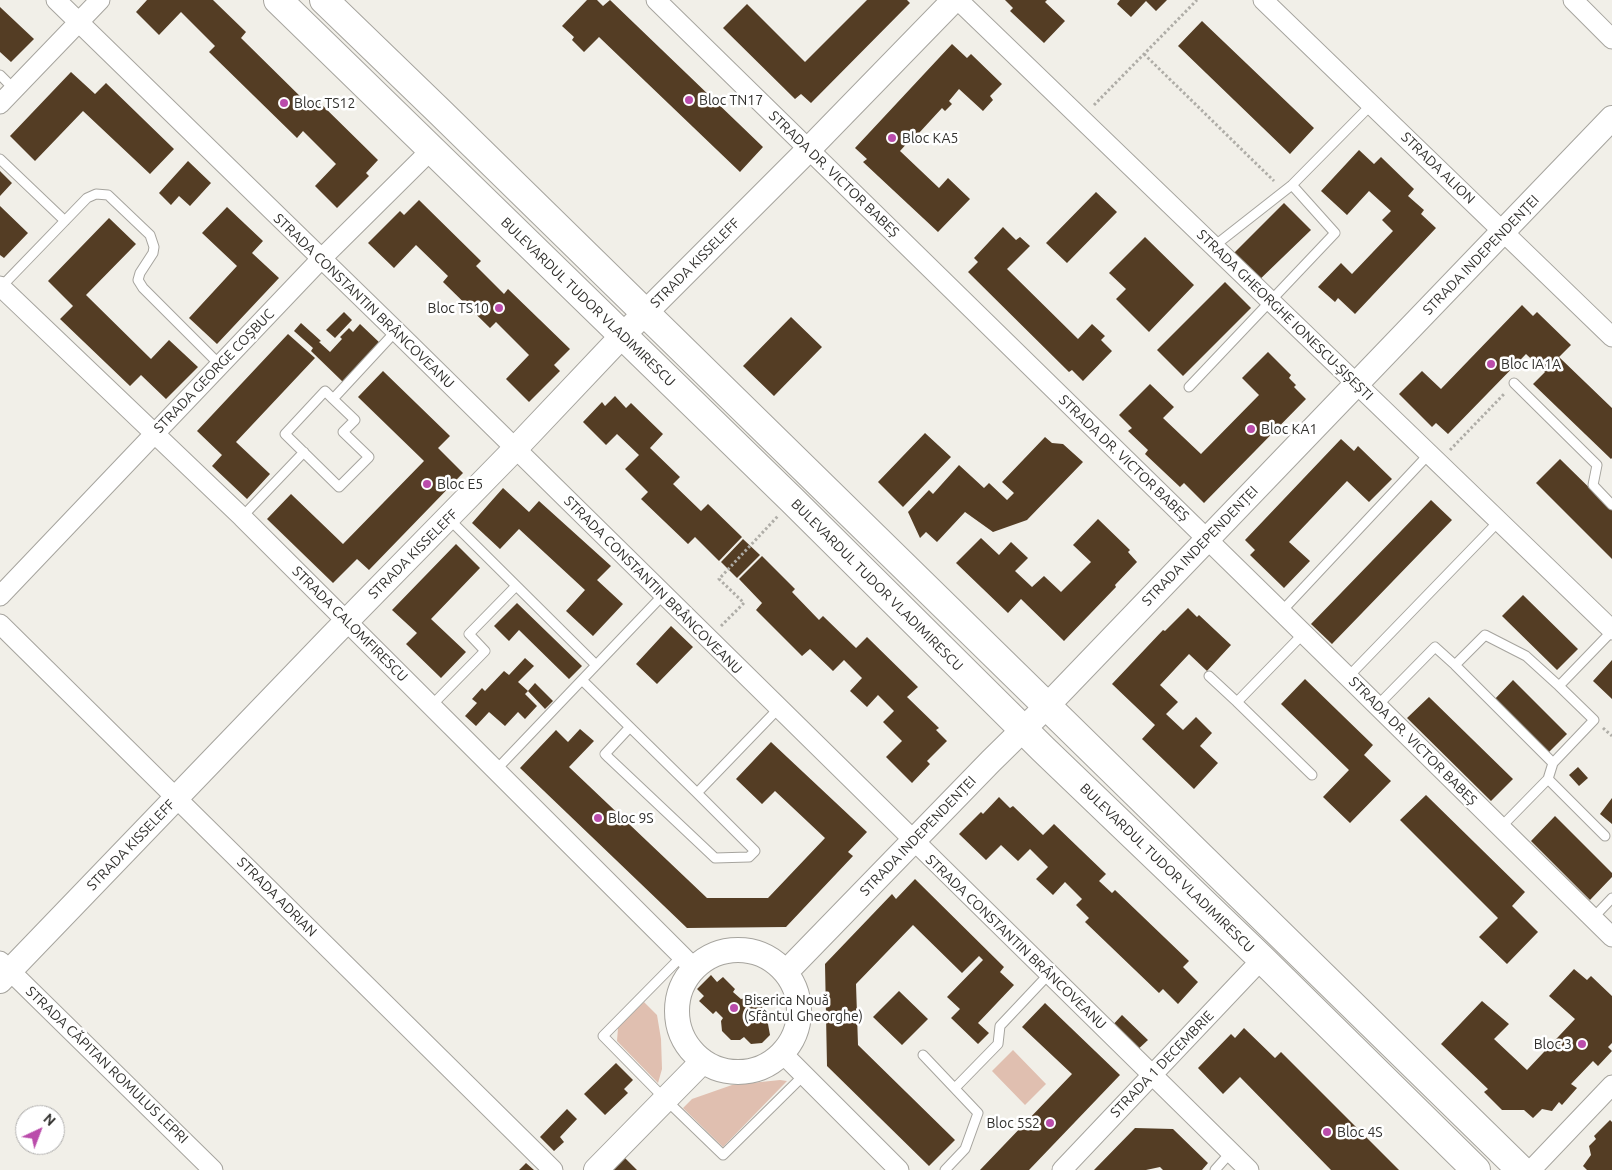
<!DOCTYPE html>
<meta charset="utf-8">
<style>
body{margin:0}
#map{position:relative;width:1612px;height:1170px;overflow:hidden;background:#f1efe8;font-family:Ubuntu,sans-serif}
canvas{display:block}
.north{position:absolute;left:15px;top:1105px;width:50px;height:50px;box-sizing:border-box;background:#fff;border:1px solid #adacab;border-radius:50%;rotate:43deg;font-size:14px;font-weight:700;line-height:20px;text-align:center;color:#31302d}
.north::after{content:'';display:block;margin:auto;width:18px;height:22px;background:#ba4cab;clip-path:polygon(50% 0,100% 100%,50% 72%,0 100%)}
</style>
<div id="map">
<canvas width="1612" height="1170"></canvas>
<div class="north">N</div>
</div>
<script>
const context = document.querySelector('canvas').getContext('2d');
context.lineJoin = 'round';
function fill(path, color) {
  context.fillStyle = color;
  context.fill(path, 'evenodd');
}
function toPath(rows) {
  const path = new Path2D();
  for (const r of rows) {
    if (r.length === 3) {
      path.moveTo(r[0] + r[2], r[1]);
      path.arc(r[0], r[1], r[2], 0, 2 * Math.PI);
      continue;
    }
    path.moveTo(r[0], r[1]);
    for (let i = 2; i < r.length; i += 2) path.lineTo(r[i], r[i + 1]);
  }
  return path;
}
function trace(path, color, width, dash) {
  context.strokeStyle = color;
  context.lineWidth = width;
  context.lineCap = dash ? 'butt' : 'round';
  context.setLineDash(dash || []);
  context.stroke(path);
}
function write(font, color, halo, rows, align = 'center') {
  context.font = font + ' Ubuntu,sans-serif';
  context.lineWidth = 5;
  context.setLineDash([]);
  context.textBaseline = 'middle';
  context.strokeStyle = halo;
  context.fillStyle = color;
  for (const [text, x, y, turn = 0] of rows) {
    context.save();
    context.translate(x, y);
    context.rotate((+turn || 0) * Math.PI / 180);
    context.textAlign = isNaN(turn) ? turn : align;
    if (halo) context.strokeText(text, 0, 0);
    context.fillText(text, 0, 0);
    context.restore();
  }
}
fill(toPath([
 [644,1002,657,1015,661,1039,662,1069,658,1083,617,1041,618,1028],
 [1013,1050,1046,1084,1025,1105,992,1071],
 [780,1080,787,1081,723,1147,683,1108,692,1099,732,1085]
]), '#e0bfb0');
fill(toPath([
 [147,0,213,0,246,32,241,38,310,106,316,99,378,160,366,173,369,176,337,208,315,186,336,164,303,131,297,138,209,52,215,46,181,12,159,35,136,12],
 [587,0,597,0,603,6,610,0,763,147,740,172,599,37,584,52,572,40,574,37,562,26],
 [867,0,907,0,910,3,811,103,801,94,795,99,723,28,747,4,805,62],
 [1005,0,1047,0,1045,2,1065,21,1044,43,1010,11,1013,8],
 [1120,0,1167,0,1156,11,1146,1,1131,17,1117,4],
 [0,7,34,39,11,62,0,52],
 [1202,21,1314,128,1290,154,1178,46],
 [952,44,967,58,971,54,1002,84,990,96,993,100,983,111,959,89,949,101,952,104,945,111,942,108,919,133,921,135,914,143,910,140,900,151,939,188,948,178,970,199,938,232,863,162,867,159,855,148],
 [71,72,95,94,106,83,174,149,150,174,83,111,35,161,10,136],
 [1359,150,1374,164,1381,157,1414,189,1408,196,1424,210,1421,214,1436,228,1355,314,1338,298,1335,302,1318,287,1341,263,1352,274,1393,231,1382,220,1391,211,1369,191,1347,215,1321,191],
 [188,161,211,183,190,206,179,196,171,205,159,193],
 [0,171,12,183,0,196],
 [1096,192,1117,212,1067,263,1046,243],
 [419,200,481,261,476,266,504,294,508,289,570,349,554,365,560,371,529,402,506,379,529,355,496,322,490,328,443,282,448,276,416,245,394,268,368,243,400,211,404,215],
 [1284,203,1311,230,1254,285,1228,259],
 [0,206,28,233,4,258,0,255],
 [227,207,263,241,252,253,279,278,217,344,189,318,237,266,202,233],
 [109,218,136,244,86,295,151,359,169,340,198,367,166,399,141,375,130,386,60,319,73,306,48,281],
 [1003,227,1016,240,1020,237,1030,246,1007,269,1078,339,1092,324,1105,336,1101,340,1112,351,1083,381,1072,370,1069,372,968,272,978,262,974,258],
 [1145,237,1194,285,1149,332,1116,299,1126,289,1109,273],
 [1225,282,1251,308,1183,376,1157,350],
 [1522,305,1533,316,1537,312,1571,345,1559,357,1612,408,1612,458,1611,459,1533,384,1545,372,1526,354,1448,434,1436,423,1432,427,1399,394,1422,371,1441,389],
 [344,312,352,320,335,338,326,330],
 [791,317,822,347,774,396,743,366],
 [301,323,321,341,319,342,330,352,342,339,340,337,349,328,353,332,360,324,381,344,344,383,311,351,313,348,294,331],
 [288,334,315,358,236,442,270,474,247,499,212,466,222,455,197,431],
 [1268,352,1291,375,1289,378,1296,385,1294,387,1306,399,1204,503,1184,483,1180,487,1145,454,1148,450,1128,431,1132,428,1119,415,1150,384,1174,407,1163,418,1201,454,1259,395,1242,378],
 [383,371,450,436,438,448,463,473,369,570,357,559,333,583,267,519,291,494,343,544,424,461,358,397],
 [615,396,626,408,631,403,663,434,650,448,680,477,673,484,701,511,708,504,742,537,719,561,695,537,688,544,641,499,648,492,625,469,639,455,617,434,606,445,583,422,602,402,605,406],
 [925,433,951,457,903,507,878,482],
 [1045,437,1052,443,1063,444,1083,462,1027,520,993,532,965,512,937,542,926,532,920,538,908,512,929,490,933,494,959,465,984,488,989,483,1007,500,1014,493,1002,482],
 [1341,439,1354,451,1358,446,1392,479,1369,502,1347,481,1289,542,1310,561,1284,588,1250,555,1255,550,1245,540],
 [1560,459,1612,510,1612,559,1536,483],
 [503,488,529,512,539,501,611,566,597,580,623,604,593,636,566,611,585,590,519,529,500,549,472,523],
 [1431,500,1452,520,1332,644,1311,624],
 [1098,519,1130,550,1128,552,1137,562,1115,585,1116,587,1064,641,1021,599,1008,613,956,563,981,538,999,555,1011,542,1028,558,1015,571,1032,587,1044,576,1061,592,1091,562,1073,545],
 [743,539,760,555,737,578,721,562],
 [456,544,480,568,431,619,466,652,441,678,406,644,417,633,392,610],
 [762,556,795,589,792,592,819,620,823,616,856,648,867,637,918,687,907,697,939,728,936,730,947,741,927,761,930,764,912,783,886,757,902,741,883,722,894,711,878,695,867,707,850,691,862,678,844,660,833,671,810,649,802,656,756,610,762,603,739,579],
 [1523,595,1578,649,1557,670,1502,616],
 [517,603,582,666,569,679,519,630,509,641,494,626],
 [1188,608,1197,617,1199,615,1231,645,1207,671,1189,654,1160,685,1178,702,1166,714,1183,730,1196,717,1212,733,1200,746,1218,763,1194,789,1142,739,1155,725,1112,684,1163,630,1165,631],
 [671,626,693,647,657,684,636,664],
 [525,658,534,666,518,682,528,691,525,694,537,706,525,719,518,712,505,726,489,712,476,726,465,716,477,703,472,699,482,688,485,691,504,671,509,675],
 [1612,660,1612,699,1593,681],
 [1305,679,1373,745,1364,755,1391,781,1350,823,1323,797,1349,770,1281,704],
 [1513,680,1567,734,1547,754,1493,701],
 [535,683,553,701,545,709,528,691],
 [1429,697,1513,779,1491,801,1407,718],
 [580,729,594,741,569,767,707,898,768,898,825,838,775,791,762,804,736,779,771,742,867,832,848,852,853,856,786,927,687,928,520,768,556,730,568,742],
 [1578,767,1588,778,1579,786,1569,775],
 [1426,795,1525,892,1512,906,1538,932,1507,964,1479,937,1498,918,1400,820],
 [999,797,1010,808,1013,806,1043,835,1054,824,1106,874,1099,881,1112,893,1115,890,1189,961,1183,967,1198,982,1178,1004,1163,989,1159,993,1085,922,1089,918,1076,905,1082,899,1065,882,1053,895,1036,879,1048,867,1030,849,1018,861,1001,845,986,860,959,834,981,812,983,814],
 [1612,798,1612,824,1600,814],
 [1555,816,1612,873,1612,877,1590,900,1531,841],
 [915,879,1004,967,1000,972,1014,985,978,1023,989,1033,978,1044,951,1018,960,1009,947,997,983,960,979,956,962,973,913,925,856,984,858,1045,955,1140,929,1166,827,1066,825,964,892,894,896,899],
 [1574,969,1587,980,1591,976,1612,996,1612,1043,1608,1047,1612,1051,1598,1066,1593,1061,1571,1084,1577,1088,1562,1105,1559,1102,1552,1111,1542,1109,1533,1118,1524,1110,1502,1110,1484,1092,1488,1089,1441,1044,1482,1001,1509,1024,1494,1039,1527,1070,1575,1019,1549,996],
 [711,975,717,982,723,977,735,989,733,992,741,999,752,997,762,1006,763,1014,761,1017,768,1024,770,1035,762,1043,751,1044,744,1037,740,1040,731,1040,722,1031,721,1021,723,1018,716,1011,713,1014,699,1001,704,996,697,989],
 [899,991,928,1019,902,1045,873,1017],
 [1045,1003,1120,1075,1029,1170,980,1170,1072,1074,1022,1027],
 [1122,1015,1148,1040,1134,1053,1109,1029],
 [1244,1028,1275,1058,1281,1052,1399,1170,1331,1170,1240,1077,1223,1094,1198,1068,1231,1034,1235,1038],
 [616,1063,633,1080,624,1089,628,1093,605,1115,584,1094],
 [567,1109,577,1119,560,1137,564,1142,554,1151,540,1137],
 [1610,1120,1612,1122,1612,1170,1587,1170,1583,1166,1591,1155,1589,1146,1596,1139,1594,1136],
 [1135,1128,1173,1129,1208,1163,1202,1170,1163,1170,1160,1167,1146,1170,1094,1170],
 [623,1156,637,1170,610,1170],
 [526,1163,534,1170,519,1170]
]), '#543d24');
const service = toPath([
 [0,75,14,89],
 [0,159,65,221],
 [1213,247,1292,185,1372,104],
 [1,287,87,198,96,194,108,195,150,235,154,247,153,253,140,273,138,280,143,288,220,365],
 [1514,383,1597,465,1593,485,1612,505],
 [1189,387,1335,233,1292,185],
 [333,399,355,420,343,432,369,457,339,487,285,434,325,391,333,399,396,331],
 [242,517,304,452],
 [449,519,596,665],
 [1281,612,1429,454],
 [1303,634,1237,702,1312,775],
 [1455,665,1553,763,1548,779,1500,828],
 [1209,676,1237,702],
 [1348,677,1499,521],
 [582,680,697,793,778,709],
 [431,706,485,651,469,634,516,586],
 [1377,706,1435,647,1455,665,1485,635,1526,656,1559,686,1612,631],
 [630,727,605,754,609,758,715,858,749,857,755,851,697,793],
 [1553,763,1594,720,1559,686],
 [496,770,663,595],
 [1548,779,1605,836],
 [1593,918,1612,898],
 [682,956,603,1036,665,1099,723,1155,804,1075],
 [923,1055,978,1113,965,1149,945,1170],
 [955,1088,998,1044,1000,1026,1049,974],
 [1215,1170,1231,1152]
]);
const minor = toPath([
 [56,0,396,331,1249,1170],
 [656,0,1348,677,1612,937],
 [958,0,1612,630],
 [1263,0,1612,337],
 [1573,0,1612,39],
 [0,104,100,0],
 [0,286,242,517,694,968],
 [0,596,321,259,432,149],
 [0,624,553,1170],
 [0,961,213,1170],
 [782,1053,899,1170],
 [1062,1170,1262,959],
 [1531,1170,1612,1085]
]);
const tertiary = toPath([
 [738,1011,61],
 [786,972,991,761,1047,706,1612,118],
 [0,981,331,637,515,449,622,336,809,149,954,0],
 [596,1170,703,1061]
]);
const primary = toPath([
 [278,0,792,500,1043,749,1262,959,1476,1170],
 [324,0,440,112,1521,1170]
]);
trace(service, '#a6a49e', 11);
trace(minor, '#a6a49e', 21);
trace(tertiary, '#a6a49e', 26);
trace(primary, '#a6a49e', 30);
trace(toPath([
 [1144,54,1274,181],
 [1094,105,1197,0],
 [1450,450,1505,393],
 [721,626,744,603,719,579,778,516],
 [1603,728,1612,736]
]), '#afada7', 3, [2.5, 2.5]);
trace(service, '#fff', 9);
trace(minor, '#fff', 19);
trace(tertiary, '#fff', 24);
trace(primary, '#fff', 28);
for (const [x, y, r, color] of [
 [689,100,5,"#ba4cab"],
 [284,103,5,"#ba4cab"],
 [892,138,5,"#ba4cab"],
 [499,308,5,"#ba4cab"],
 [1491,364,5,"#ba4cab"],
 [1251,429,5,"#ba4cab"],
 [427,484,5,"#ba4cab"],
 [598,818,5,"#ba4cab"],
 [734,1008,5,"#ba4cab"],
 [1582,1044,5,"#ba4cab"],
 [1050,1123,5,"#ba4cab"],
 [1327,1132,5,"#ba4cab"]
]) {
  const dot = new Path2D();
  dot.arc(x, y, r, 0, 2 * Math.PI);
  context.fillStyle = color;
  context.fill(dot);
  trace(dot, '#fff', 2);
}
write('14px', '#31302d', '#fff', [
 ["Bloc TN17",699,100],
 ["Bloc TS12",294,103],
 ["Bloc KA5",902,138],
 ["Bloc TS10",489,308,"right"],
 ["Bloc IA1A",1501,364],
 ["Bloc KA1",1261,429],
 ["Bloc E5",437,484],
 ["Bloc 9S",608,818],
 ["Biserica Nouă",744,1000],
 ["(Sfântul Gheorghe)",744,1016],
 ["Bloc 3",1572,1044,"right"],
 ["Bloc 5S2",1040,1123,"right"],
 ["Bloc 4S",1337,1132]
], 'left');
write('14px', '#31302d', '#fff', [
 ["STRADA ALION",1438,168,44],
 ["STRADA DR. VICTOR BABEȘ",834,174,44],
 ["STRADA INDEPENDENȚEI",1481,255,-46],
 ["STRADA KISSELEFF",695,263,-45],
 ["STRADA CONSTANTIN BRÂNCOVEANU",364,301,44],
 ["BULEVARDUL TUDOR VLADIMIRESCU",588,302,44],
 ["STRADA GHEORGHE IONESCU-ȘIȘEȘTI",1285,315,44],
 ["STRADA GEORGE COȘBUC",214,371,-46],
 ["STRADA DR. VICTOR BABEȘ",1124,458,44],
 ["STRADA INDEPENDENȚEI",1200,546,-46],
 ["STRADA KISSELEFF",413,554,-45],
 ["STRADA CONSTANTIN BRÂNCOVEANU",653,585,45],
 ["BULEVARDUL TUDOR VLADIMIRESCU",877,585,45],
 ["STRADA CALOMFIRESCU",350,624,45],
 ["STRADA DR. VICTOR BABEȘ",1413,741,45],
 ["STRADA INDEPENDENȚEI",918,836,-46],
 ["STRADA KISSELEFF",131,845,-46],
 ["BULEVARDUL TUDOR VLADIMIRESCU",1167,868,44],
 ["STRADA ADRIAN",277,897,45],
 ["STRADA CONSTANTIN BRÂNCOVEANU",1016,942,44],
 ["STRADA 1 DECEMBRIE",1162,1064,-46],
 ["STRADA CĂPITAN ROMULUS LEPRI",107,1065,44]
]);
</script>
